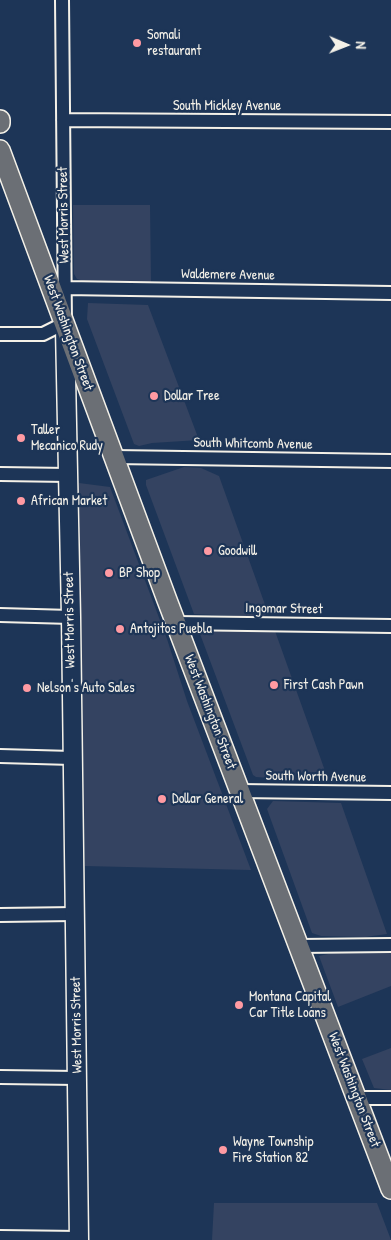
<!DOCTYPE html>
<style>
body{margin:0}
#map{position:relative;width:391px;height:1240px;overflow:hidden;background:#1d3557;font-family:"Patrick Hand",sans-serif}
canvas{display:block}
.north{position:absolute;left:321px;top:20px;width:50px;height:50px;-webkit-text-stroke:4px #1d3557;paint-order:stroke;rotate:91deg;font-size:14px;font-weight:700;line-height:20px;text-align:center;color:#f4f1e8}
.north::after{content:'';display:block;margin:auto;width:18px;height:22px;background:#f4f1e8;clip-path:polygon(50% 0,100% 100%,50% 72%,0 100%)}
</style>
<div id="map">
<canvas width="391" height="1240"></canvas>
<div class="north">N</div>
</div>
<script>
const context = document.querySelector('canvas').getContext('2d');
context.lineJoin = 'round';
function fill(path, color) {
  context.fillStyle = color;
  context.fill(path, 'evenodd');
}
function toPath(rows) {
  const path = new Path2D();
  for (const r of rows) {
    path.moveTo(r[0], r[1]);
    for (let i = 2; i < r.length; i += 2) path.lineTo(r[i], r[i + 1]);
  }
  return path;
}
function trace(path, color, width, dash) {
  context.strokeStyle = color;
  context.lineWidth = width;
  context.lineCap = dash ? 'butt' : 'round';
  context.setLineDash(dash || []);
  context.stroke(path);
}
function write(font, color, halo, rows, align = 'center') {
  context.font = font + ' "Patrick Hand",sans-serif';
  context.lineWidth = 4.5;
  context.setLineDash([]);
  context.textBaseline = 'middle';
  context.strokeStyle = halo;
  context.fillStyle = color;
  for (const [text, x, y, turn = 0] of rows) {
    context.save();
    context.translate(x, y);
    context.rotate((+turn || 0) * Math.PI / 180);
    context.textAlign = isNaN(turn) ? turn : align;
    if (halo) context.strokeText(text, 0, 0);
    context.fillText(text, 0, 0);
    context.restore();
  }
}
fill(toPath([
 [73,205,150,205,151,282,84,281,77,279,74,274],
 [88,303,148,305,199,440,152,443,139,446,134,444,87,319],
 [184,467,201,468,219,476,268,613,262,617,194,614,146,485,146,480],
 [79,483,110,487,167,639,187,701,251,870,85,866],
 [206,629,275,631,329,782,256,777,253,775,200,634],
 [273,801,341,803,387,934,365,937,321,936,312,933,267,809],
 [391,951,391,986,338,1007,319,956,337,952],
 [391,1048,391,1090,374,1088,362,1059],
 [214,1203,377,1203,391,1240,212,1240]
]), '#344361');
const minor = toPath([
 [63,120,391,122],
 [65,288,391,293],
 [0,334,43,334,65,323,62,0],
 [114,457,391,461],
 [0,474,68,475],
 [0,615,71,617],
 [176,623,391,626],
 [0,756,72,758],
 [240,791,391,793],
 [0,915,75,914],
 [299,946,391,945],
 [0,1077,77,1078],
 [357,1098,391,1098],
 [0,1237,79,1238]
]);
const secondary = toPath([
 [65,328,71,617,79,1240]
]);
const primary = toPath([
 [0,120,0,123],
 [0,150,167,600,391,1189]
]);
trace(minor, '#f4f1e8', 16);
trace(secondary, '#f4f1e8', 21);
trace(primary, '#f4f1e8', 22);
trace(minor, '#1d3557', 12);
trace(secondary, '#1d3557', 18);
trace(primary, '#6b6f75', 19);
for (const [x, y, r, color] of [
 [137,43,5,"#ff9aa2"],
 [154,396,5,"#ff9aa2"],
 [21,438,5,"#ff9aa2"],
 [21,501,5,"#ff9aa2"],
 [208,551,5,"#ff9aa2"],
 [109,573,5,"#ff9aa2"],
 [120,629,5,"#ff9aa2"],
 [274,685,5,"#ff9aa2"],
 [27,688,5,"#ff9aa2"],
 [162,799,5,"#ff9aa2"],
 [239,1005,5,"#ff9aa2"],
 [223,1150,5,"#ff9aa2"]
]) {
  const dot = new Path2D();
  dot.arc(x, y, r, 0, 2 * Math.PI);
  context.fillStyle = color;
  context.fill(dot);
  trace(dot, '#1d3557', 2);
}
write('14px', '#f4f1e8', '#1d3557', [
 ["Somali",147,35],
 ["restaurant",147,51],
 ["Dollar Tree",164,396],
 ["Taller",31,430],
 ["Mecanico Rudy",31,446],
 ["African Market",31,501],
 ["Goodwill",218,551],
 ["BP Shop",119,573],
 ["Antojitos Puebla",130,629],
 ["First Cash Pawn",284,685],
 ["Nelson's Auto Sales",37,688],
 ["Dollar General",172,799],
 ["Montana Capital",249,997],
 ["Car Title Loans",249,1013],
 ["Wayne Township",233,1142],
 ["Fire Station 82",233,1158]
], 'left');
write('14px', '#f4f1e8', '#1d3557', [
 ["South Mickley Avenue",227,106],
 ["West Morris Street",64,215,-91],
 ["Waldemere Avenue",228,275,1],
 ["West Washington Street",68,333,70],
 ["South Whitcomb Avenue",253,444,1],
 ["Ingomar Street",284,609,1],
 ["West Morris Street",70,620,-91],
 ["West Washington Street",210,712,69],
 ["South Worth Avenue",316,777,1],
 ["West Morris Street",77,1025,-91],
 ["West Washington Street",354,1090,69]
]);
</script>
